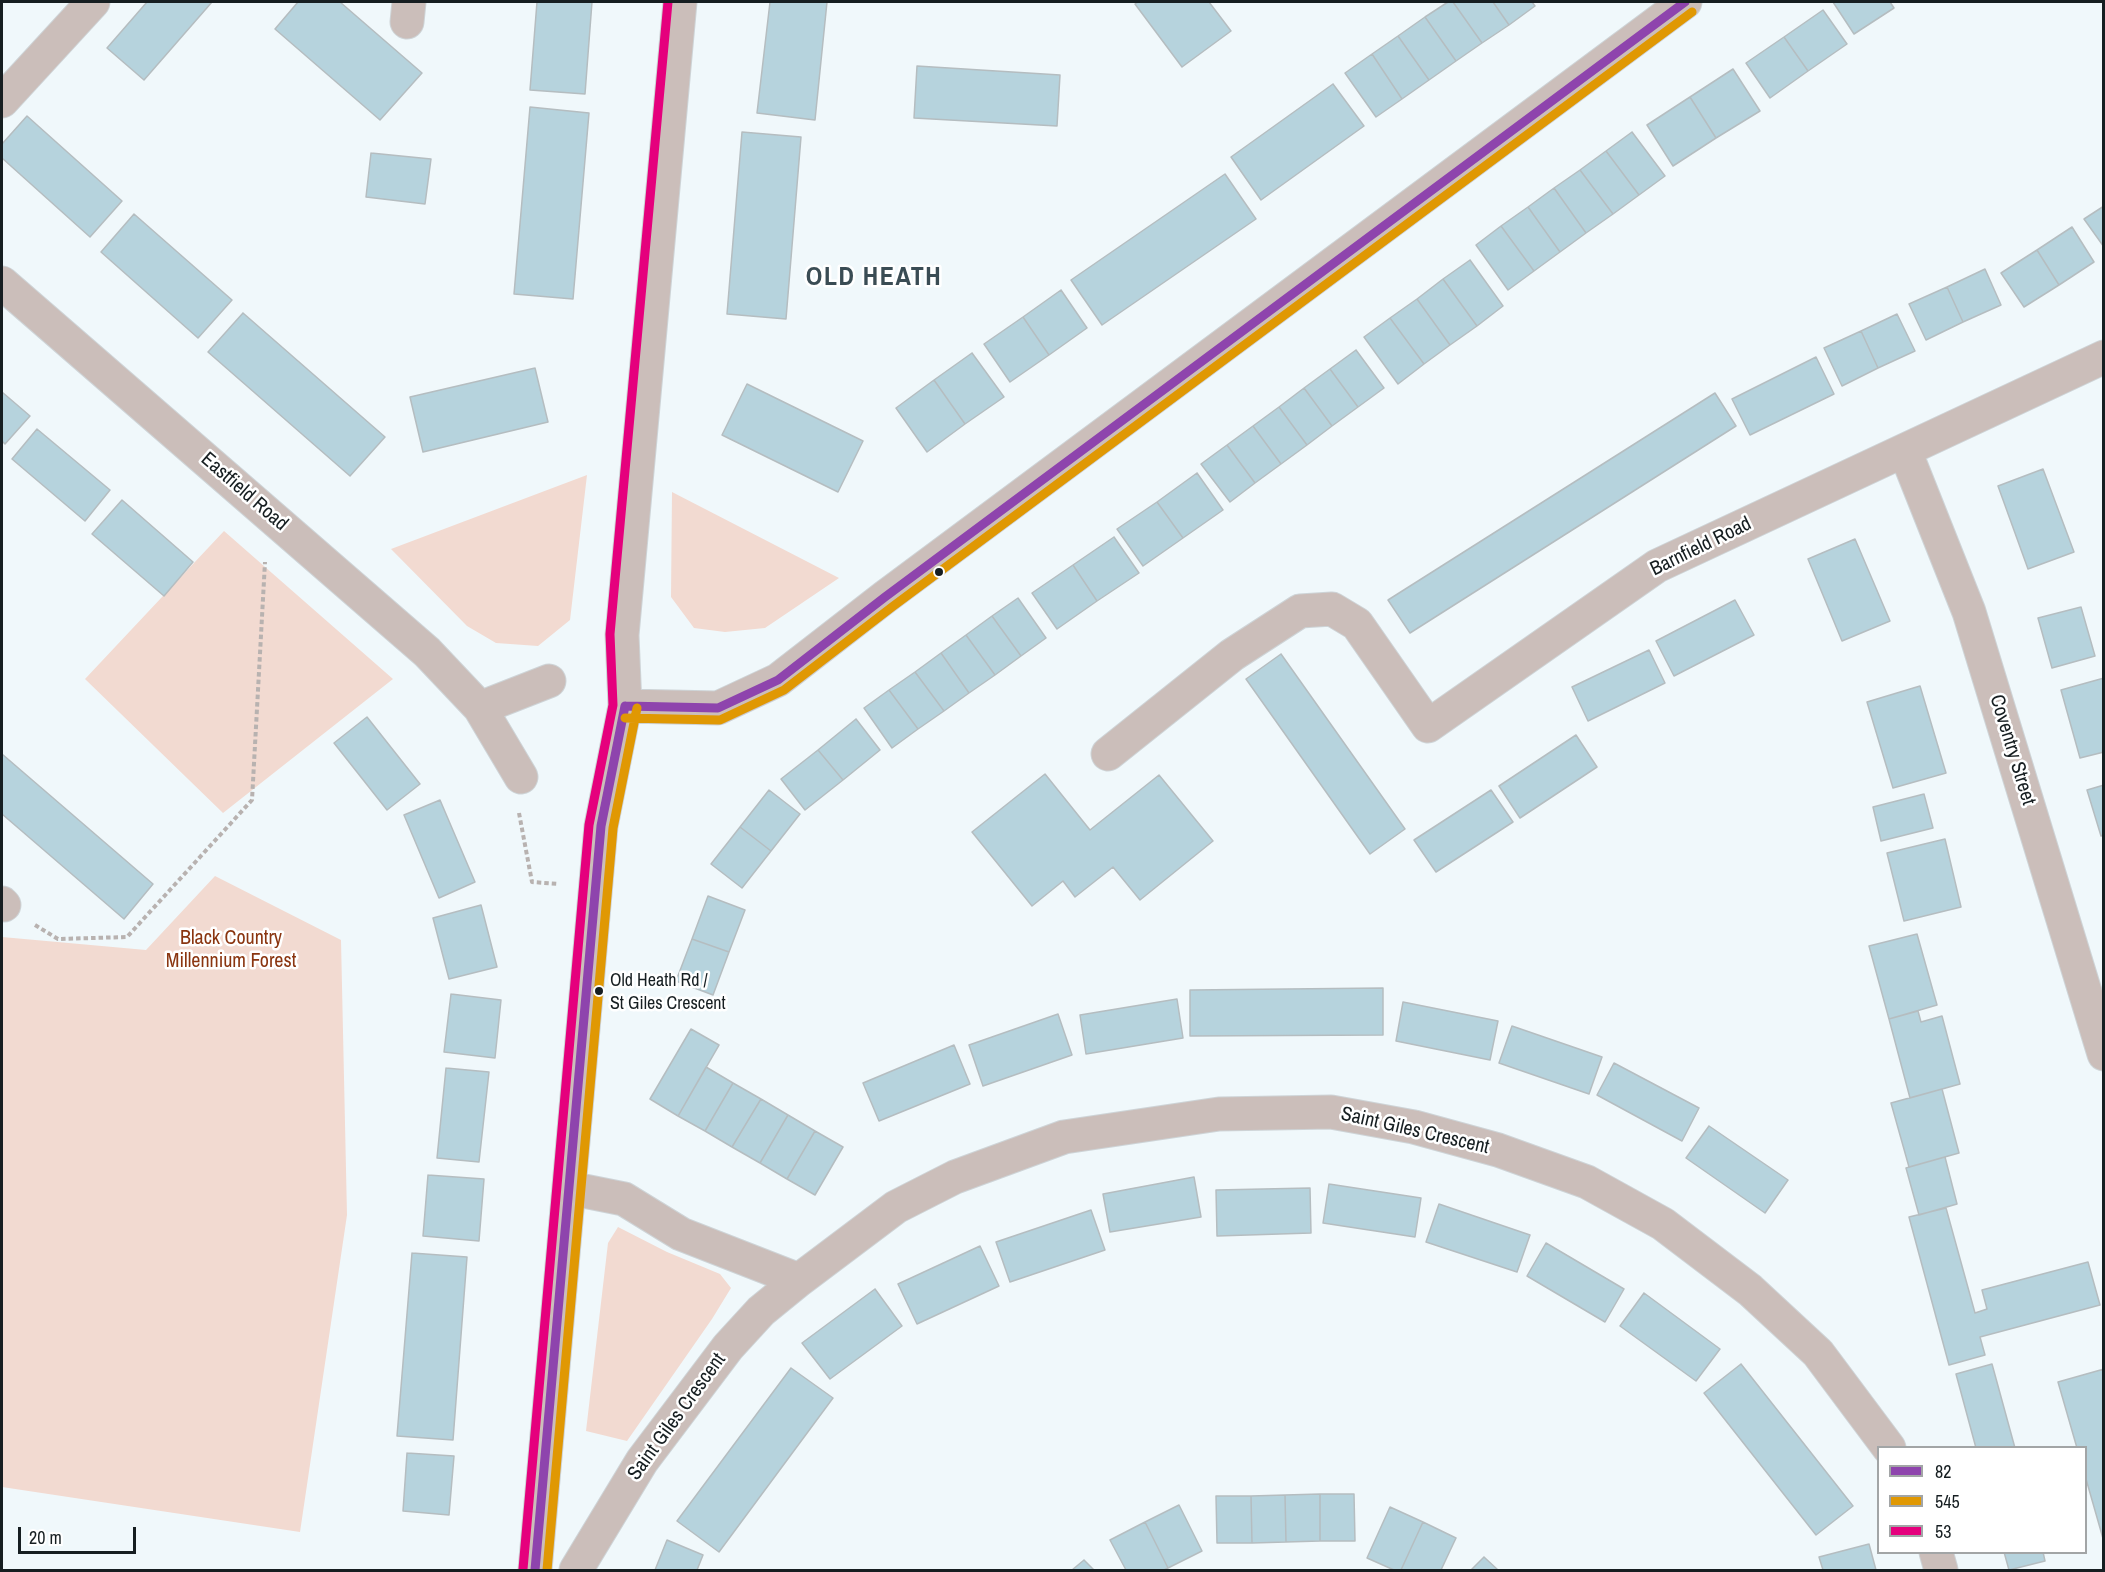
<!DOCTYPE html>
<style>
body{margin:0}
#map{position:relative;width:2105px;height:1572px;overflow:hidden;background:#f0f8fb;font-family:"Archivo Narrow",sans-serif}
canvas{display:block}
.frame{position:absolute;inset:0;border:3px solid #161e21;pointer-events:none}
.legend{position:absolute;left:1877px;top:1446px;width:210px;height:108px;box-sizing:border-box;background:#fff;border:2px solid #a2a5a6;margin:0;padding:8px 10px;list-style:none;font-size:18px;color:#161e21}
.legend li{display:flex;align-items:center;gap:12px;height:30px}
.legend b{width:30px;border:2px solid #a2a5a6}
.scale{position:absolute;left:18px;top:1527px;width:118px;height:27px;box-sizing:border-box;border:3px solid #161e21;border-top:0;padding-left:8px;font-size:18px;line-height:21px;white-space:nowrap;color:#161e21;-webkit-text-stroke:4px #fff;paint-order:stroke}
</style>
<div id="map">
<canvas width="2105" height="1572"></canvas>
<div class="frame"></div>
<ul class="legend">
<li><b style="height:8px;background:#8e44ad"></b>82</li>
<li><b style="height:8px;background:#e09803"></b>545</li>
<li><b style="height:8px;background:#e5007d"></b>53</li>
</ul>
<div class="scale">20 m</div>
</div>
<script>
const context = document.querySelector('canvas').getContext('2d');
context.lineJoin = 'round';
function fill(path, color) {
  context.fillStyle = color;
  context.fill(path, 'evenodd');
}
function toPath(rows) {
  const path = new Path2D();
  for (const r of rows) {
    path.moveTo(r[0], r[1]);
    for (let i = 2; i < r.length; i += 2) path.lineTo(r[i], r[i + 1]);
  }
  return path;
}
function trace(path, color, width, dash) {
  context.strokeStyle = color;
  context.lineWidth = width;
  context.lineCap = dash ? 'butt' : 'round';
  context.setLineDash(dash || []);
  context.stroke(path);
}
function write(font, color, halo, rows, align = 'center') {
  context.font = font + ' "Archivo Narrow",sans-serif';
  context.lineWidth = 5;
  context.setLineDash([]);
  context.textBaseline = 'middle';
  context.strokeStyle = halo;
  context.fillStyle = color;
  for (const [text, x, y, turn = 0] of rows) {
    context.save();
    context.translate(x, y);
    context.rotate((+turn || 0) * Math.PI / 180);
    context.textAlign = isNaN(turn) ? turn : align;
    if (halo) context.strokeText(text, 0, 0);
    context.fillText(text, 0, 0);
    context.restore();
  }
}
fill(toPath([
 [587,475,570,620,538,646,496,643,467,626,391,549],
 [672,492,839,578,765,628,725,632,694,628,671,597],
 [224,531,393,679,223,813,85,679],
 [215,876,341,940,347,1215,300,1532,2,1487,2,937,146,950],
 [618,1227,667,1252,720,1274,731,1288,712,1319,627,1441,586,1431,608,1243]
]), '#f2dad1');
const building = toPath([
 [147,2,212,2,144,80,107,48,147,2],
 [298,2,340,2,422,73,380,120,275,29,298,2],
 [537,2,592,2,585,94,530,90,537,2],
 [770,2,827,2,815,120,757,113,770,2],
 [1138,2,1209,2,1231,31,1182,67,1135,4,1138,2],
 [1448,2,1453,2,1482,43,1456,61,1425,17,1448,2],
 [1453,2,1493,2,1509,25,1482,43,1453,2],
 [1493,2,1532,2,1535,6,1509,25,1493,2],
 [1833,2,1890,2,1894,8,1854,34,1833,2],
 [1823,10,1847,44,1808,71,1784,37,1823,10],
 [1425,17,1456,61,1429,80,1398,36,1425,17],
 [1398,36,1429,80,1402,99,1372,54,1398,36],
 [1784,37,1808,71,1770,98,1746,63,1784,37],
 [1372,54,1402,99,1376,117,1345,73,1372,54],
 [917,66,1060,75,1057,126,914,118,917,66],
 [1733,69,1760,111,1716,138,1690,97,1733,69],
 [1333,84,1364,126,1261,200,1231,157,1333,84],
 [1690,97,1716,138,1673,166,1647,125,1690,97],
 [530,107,589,113,573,299,514,294,530,107],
 [27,116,122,201,90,237,2,158,2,144,27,116],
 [742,132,801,137,786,319,727,314,742,132],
 [1632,132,1665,176,1639,195,1606,151,1632,132],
 [1606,151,1639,195,1613,214,1580,170,1606,151],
 [371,153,431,159,425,204,366,197,371,153],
 [1580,170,1613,214,1586,233,1554,188,1580,170],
 [1225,174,1256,219,1102,325,1071,280,1225,174],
 [1554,188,1586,233,1560,252,1528,207,1554,188],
 [2104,206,2104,247,2084,219,2104,206],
 [1528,207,1560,252,1534,271,1501,226,1528,207],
 [134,214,232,300,198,338,101,252,134,214],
 [1501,226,1534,271,1508,290,1476,245,1501,226],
 [2072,227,2094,262,2059,285,2037,250,2072,227],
 [2037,250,2059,285,2024,307,2001,273,2037,250],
 [1470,260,1503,306,1477,326,1443,279,1470,260],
 [1985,269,2001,305,1963,322,1947,287,1985,269],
 [1443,279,1477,326,1450,345,1417,299,1443,279],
 [1947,287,1963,322,1926,340,1909,304,1947,287],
 [1061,290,1087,328,1049,355,1023,317,1061,290],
 [1417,299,1450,345,1424,364,1390,318,1417,299],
 [243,313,385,437,350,476,208,352,243,313],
 [1897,314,1915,351,1878,368,1861,331,1897,314],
 [1023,317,1049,355,1010,382,984,344,1023,317],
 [1390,318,1424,364,1398,384,1364,337,1390,318],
 [1861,331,1878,368,1842,386,1824,348,1861,331],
 [1356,350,1384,388,1358,407,1330,369,1356,350],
 [972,353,1004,397,965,424,934,380,972,353],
 [1816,357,1834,394,1750,435,1732,399,1816,357],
 [535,368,548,422,423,452,410,397,535,368],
 [1330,369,1358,407,1332,426,1304,388,1330,369],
 [934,380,965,424,927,452,896,408,934,380],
 [747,384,863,441,838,492,722,435,747,384],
 [1304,388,1332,426,1307,445,1279,407,1304,388],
 [2,392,30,416,5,444,2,441,2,392],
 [1715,393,1736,426,1410,633,1388,600,1715,393],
 [1279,407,1307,445,1281,464,1253,426,1279,407],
 [1253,426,1281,464,1255,483,1227,445,1253,426],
 [37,429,110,490,85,521,12,459,37,429],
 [1227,445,1255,483,1230,502,1201,464,1227,445],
 [2043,469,2074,552,2028,569,1998,486,2043,469],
 [1197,473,1223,510,1183,538,1157,502,1197,473],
 [122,500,193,562,164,596,92,534,122,500],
 [1157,502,1183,538,1143,566,1117,529,1157,502],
 [1114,537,1139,573,1097,601,1073,565,1114,537],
 [1855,539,1890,621,1842,641,1808,559,1855,539],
 [1073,565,1097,601,1057,629,1032,593,1073,565],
 [1018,598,1046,638,1021,656,992,616,1018,598],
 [1735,600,1754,635,1674,676,1656,641,1735,600],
 [2081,607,2095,656,2052,668,2038,618,2081,607],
 [992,616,1021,656,995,675,966,635,992,616],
 [966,635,995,675,969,693,941,653,966,635],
 [1649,650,1665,683,1588,721,1572,687,1649,650],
 [941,653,969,693,944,711,915,672,941,653],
 [1281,654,1405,829,1370,854,1246,679,1281,654],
 [915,672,944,711,918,729,889,690,915,672],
 [2104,678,2104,752,2080,758,2061,690,2104,678],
 [1920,686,1946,773,1893,788,1867,702,1920,686],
 [889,690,918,729,892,748,864,708,889,690],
 [367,717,420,784,387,810,334,743,367,717],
 [856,719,880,750,843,780,818,750,856,719],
 [1576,735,1597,767,1520,818,1499,786,1576,735],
 [818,750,843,780,805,810,781,779,818,750],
 [2,754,153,884,124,919,2,814,2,754],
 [1045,774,1090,830,1159,775,1213,841,1140,900,1113,867,1075,897,1063,881,1032,906,972,832,1045,774],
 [2104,785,2104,835,2101,836,2087,790,2104,785],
 [769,790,800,814,771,851,740,827,769,790],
 [1491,790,1513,822,1436,872,1414,840,1491,790],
 [1924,794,1933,828,1881,841,1873,807,1924,794],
 [440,800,475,882,439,898,404,815,440,800],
 [740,827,771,851,742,888,711,864,740,827],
 [1945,839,1961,907,1904,921,1887,853,1945,839],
 [708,896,745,910,729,952,692,939,708,896],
 [481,905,497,967,449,979,433,918,481,905],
 [1917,934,1937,1005,1889,1019,1869,946,1917,934],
 [692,939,729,952,713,995,676,981,692,939],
 [1383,988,1383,1035,1190,1036,1190,990,1383,988],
 [451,994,501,1000,495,1058,444,1052,451,994],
 [1177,999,1183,1038,1086,1054,1080,1015,1177,999],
 [1403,1002,1498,1021,1490,1060,1396,1041,1403,1002],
 [1918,1011,1921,1022,1942,1016,1960,1084,1910,1098,1889,1019,1918,1011],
 [1058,1014,1072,1055,983,1086,969,1045,1058,1014],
 [1512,1026,1602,1057,1589,1094,1499,1063,1512,1026],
 [691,1029,719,1045,678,1116,650,1099,691,1029],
 [954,1045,970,1084,879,1121,863,1083,954,1045],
 [1614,1063,1699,1108,1682,1141,1597,1095,1614,1063],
 [706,1067,733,1083,705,1131,678,1116,706,1067],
 [446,1068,489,1072,479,1162,437,1158,446,1068],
 [733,1083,761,1099,732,1147,705,1131,733,1083],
 [1942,1089,1959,1153,1909,1167,1891,1103,1942,1089],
 [761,1099,788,1115,760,1163,732,1147,761,1099],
 [788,1115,815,1131,787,1179,760,1163,788,1115],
 [1709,1126,1788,1180,1765,1213,1686,1158,1709,1126],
 [815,1131,843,1147,815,1195,787,1179,815,1131],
 [1945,1157,1957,1204,1919,1215,1906,1168,1945,1157],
 [428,1175,484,1179,479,1241,423,1236,428,1175],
 [1194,1177,1201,1217,1110,1232,1103,1194,1194,1177],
 [1329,1184,1421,1198,1415,1237,1323,1223,1329,1184],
 [1310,1188,1311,1233,1217,1236,1216,1190,1310,1188],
 [1439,1204,1530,1235,1517,1272,1426,1242,1439,1204],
 [1946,1208,1975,1313,1987,1309,1982,1290,2088,1262,2100,1305,1980,1337,1985,1355,1949,1365,1909,1217,1946,1208],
 [1091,1210,1105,1250,1010,1282,996,1242,1091,1210],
 [1546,1243,1624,1289,1605,1322,1527,1276,1546,1243],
 [980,1246,999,1286,917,1324,898,1284,980,1246],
 [412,1253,467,1257,453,1440,397,1436,412,1253],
 [875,1289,902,1326,830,1379,802,1343,875,1289],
 [1644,1293,1720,1349,1696,1381,1620,1326,1644,1293],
 [1741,1364,1853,1506,1816,1535,1704,1393,1741,1364],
 [1992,1364,2015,1448,1976,1448,1956,1374,1992,1364],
 [791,1368,833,1398,719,1552,677,1521,791,1368],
 [2104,1369,2104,1542,2086,1479,2086,1448,2077,1448,2058,1382,2104,1369],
 [407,1453,454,1456,449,1515,403,1511,407,1453],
 [1320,1494,1354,1494,1355,1541,1320,1541,1320,1494],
 [1320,1494,1320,1541,1286,1542,1285,1495,1320,1494],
 [1285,1495,1286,1542,1252,1543,1251,1496,1285,1495],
 [1216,1496,1251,1496,1252,1543,1217,1543,1216,1496],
 [1179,1505,1202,1551,1168,1568,1145,1522,1179,1505],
 [1390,1507,1423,1522,1401,1570,1394,1570,1367,1558,1390,1507],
 [1145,1522,1168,1568,1164,1570,1126,1570,1110,1540,1145,1522],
 [1423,1522,1456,1538,1441,1570,1401,1570,1423,1522],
 [667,1540,703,1555,697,1570,655,1570,667,1540],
 [1869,1544,1876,1570,1823,1570,1819,1557,1869,1544],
 [2004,1552,2043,1552,2045,1561,2009,1570,2004,1552],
 [1484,1557,1498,1570,1471,1570,1484,1557],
 [1084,1560,1094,1570,1072,1570,1084,1560]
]);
fill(building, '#b6d3dd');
trace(building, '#b5bdc0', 1.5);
const minor = toPath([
 [407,22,409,2],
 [2,101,93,2],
 [2,283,427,652,480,708,521,777],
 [1905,451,1969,612,2104,1054],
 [625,706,718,708,778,680,885,597,1685,2],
 [480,708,549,681],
 [1108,754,1232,655,1300,611,1332,609,1357,624,1428,726,1657,566,2104,357],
 [2,903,4,905],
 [569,1188,624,1199,681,1234,799,1280],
 [1936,1552,1941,1570],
 [535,1570,601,826,625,706,622,635,680,2],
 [576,1570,642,1461,728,1347,761,1311,799,1280,896,1207,955,1177,1064,1137,1219,1114,1331,1112,1414,1127,1498,1150,1587,1182,1663,1224,1750,1290,1818,1353,1889,1448]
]);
trace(minor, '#ced4d7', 35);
trace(toPath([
 [519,813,532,882,559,884],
 [35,925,58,939,127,937,252,800,265,562]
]), '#b8b2b0', 4, [4.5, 3]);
trace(minor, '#cbbeba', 33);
trace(toPath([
 [625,706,718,708,778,680,885,597,1685,2],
 [535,1570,601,826,625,706]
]), '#8e44ad', 9);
trace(toPath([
 [625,718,720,720,784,690,892,607,1692,12],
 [547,1570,613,828,637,708]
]), '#e09803', 9);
trace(toPath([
 [523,1569,589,825,613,705,610,634,668,2]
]), '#e5007d', 9);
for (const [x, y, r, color] of [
 [939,572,5,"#161e21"],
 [599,991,5,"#161e21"]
]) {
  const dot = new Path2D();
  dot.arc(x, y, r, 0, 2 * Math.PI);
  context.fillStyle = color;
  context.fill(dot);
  trace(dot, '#fff', 2);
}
write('18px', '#161e21', '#fff', [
 ["Old Heath Rd /",610,981],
 ["St Giles Crescent",610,1004]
], 'left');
write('20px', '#161e21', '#fff', [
 ["Eastfield Road",244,492,41],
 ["Barnfield Road",1701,547,-26],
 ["Coventry Street",2012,750,73],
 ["Saint Giles Crescent",1415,1131,13],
 ["Saint Giles Crescent",677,1417,-54]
]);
write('20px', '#8a3510', '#fff', [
 ["Black Country",231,939],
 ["Millennium Forest",231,962]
]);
context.letterSpacing = '1.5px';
write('bold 26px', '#3a4c54', '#fff', [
 ["OLD HEATH",874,278]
]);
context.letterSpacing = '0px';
</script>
